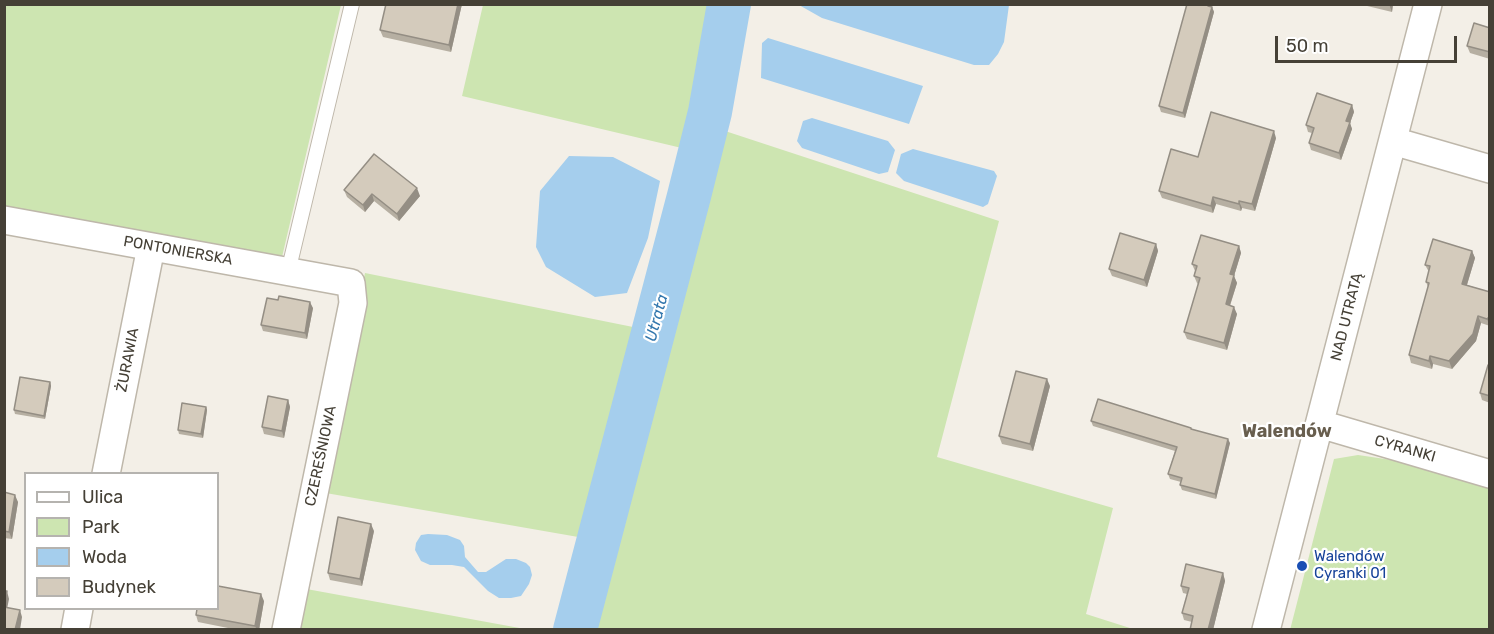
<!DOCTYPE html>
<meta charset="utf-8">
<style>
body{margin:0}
#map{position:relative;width:1494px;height:634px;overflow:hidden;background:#f3efe7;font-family:Rubik,sans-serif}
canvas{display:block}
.frame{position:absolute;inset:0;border:6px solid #454036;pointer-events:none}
.legend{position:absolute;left:24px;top:472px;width:195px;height:138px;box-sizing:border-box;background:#fff;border:2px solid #b5b3af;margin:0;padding:8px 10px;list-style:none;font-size:18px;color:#454036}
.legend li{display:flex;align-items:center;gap:12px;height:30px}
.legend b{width:30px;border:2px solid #b5b3af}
.scale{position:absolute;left:1275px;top:36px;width:182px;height:27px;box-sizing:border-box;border:3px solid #454036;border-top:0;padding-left:8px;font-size:18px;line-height:21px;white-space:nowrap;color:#454036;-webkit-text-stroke:4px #fff;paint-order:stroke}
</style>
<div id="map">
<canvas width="1494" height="634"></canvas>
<div class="frame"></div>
<ul class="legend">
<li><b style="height:8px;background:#fff"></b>Ulica</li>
<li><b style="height:16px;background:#cde5b1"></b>Park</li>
<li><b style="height:16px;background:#a5ceed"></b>Woda</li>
<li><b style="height:16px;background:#d4cbbc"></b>Budynek</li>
</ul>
<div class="scale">50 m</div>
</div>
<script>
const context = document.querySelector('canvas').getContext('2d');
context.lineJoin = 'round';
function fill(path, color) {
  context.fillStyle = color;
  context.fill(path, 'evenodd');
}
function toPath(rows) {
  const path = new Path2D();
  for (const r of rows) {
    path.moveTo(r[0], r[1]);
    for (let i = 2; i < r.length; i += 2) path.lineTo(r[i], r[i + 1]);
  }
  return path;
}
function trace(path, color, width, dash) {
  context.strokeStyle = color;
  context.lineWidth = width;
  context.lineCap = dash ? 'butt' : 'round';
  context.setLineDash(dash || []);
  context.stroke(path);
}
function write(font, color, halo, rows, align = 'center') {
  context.font = font + ' Rubik,sans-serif';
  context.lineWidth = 4.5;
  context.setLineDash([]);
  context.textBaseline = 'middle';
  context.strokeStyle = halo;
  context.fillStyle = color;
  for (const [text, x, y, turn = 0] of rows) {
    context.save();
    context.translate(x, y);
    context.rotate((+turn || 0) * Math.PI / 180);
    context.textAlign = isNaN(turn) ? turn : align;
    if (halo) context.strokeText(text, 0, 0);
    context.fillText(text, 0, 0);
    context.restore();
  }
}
fill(toPath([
 [4,5,341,5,282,257,5,208],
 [483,5,746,5,716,128,999,221,937,457,1113,508,1086,614,1133,629,561,629,584,538,320,492,365,273,638,328,686,149,462,96],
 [1358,455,1399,461,1489,487,1489,629,1290,630,1334,459],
 [301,588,525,629,292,630]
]), '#cde5b1');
fill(toPath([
 [799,5,1009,4,1009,5,1004,42,998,54,989,65,974,65,822,18],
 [768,38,923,86,909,124,761,78,762,43],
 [812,118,888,141,895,150,888,172,879,174,802,148,797,141,803,121],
 [913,149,994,171,997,176,988,204,983,207,904,181,896,173,901,154],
 [569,156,613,157,660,181,648,238,627,293,595,297,546,267,536,247,540,191],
 [428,534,447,535,460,540,464,546,465,557,478,572,486,572,506,559,516,559,526,563,530,567,532,575,529,584,521,596,511,598,499,598,488,591,464,567,452,565,430,565,421,561,415,550,416,543,421,535]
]), '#a5ceed');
trace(toPath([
 [575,630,689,196,710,112,729,4]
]), '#a5ceed', 44);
const service = toPath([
 [288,272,352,4]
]);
const minor = toPath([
 [1393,141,1490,169],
 [4,220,351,283,353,303,286,630],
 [1320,424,1490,474],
 [106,474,151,247],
 [75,630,79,608],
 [1266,630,1428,4]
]);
trace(service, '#beb7aa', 16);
trace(minor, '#beb7aa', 30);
trace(service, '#fff', 14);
trace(minor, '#fff', 27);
fill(toPath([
 [462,4,451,52,383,37,380,30],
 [1187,4,1211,4,1211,6,1212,7,1214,12,1185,118,1161,112,1159,106],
 [1359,4,1393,4,1392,12],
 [1490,28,1490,59,1470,53,1467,46],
 [1352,105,1354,112,1350,123,1352,129,1341,160,1311,150,1309,143,1312,133,1308,132,1306,125],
 [1276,138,1255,211,1242,208,1241,211,1216,204,1213,213,1162,198,1159,191,1198,157],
 [344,190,420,196,399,221,374,201,365,212,347,197],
 [1156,244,1158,251,1147,287,1112,276,1109,269],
 [1239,246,1241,253,1234,276,1237,283,1230,306,1237,314,1227,350,1187,339,1184,332,1198,284,1197,283,1194,276,1195,271,1192,264],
 [1472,251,1475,258,1467,285,1490,292,1490,326,1481,323,1476,341,1452,369,1433,364,1432,369,1411,363,1409,355,1428,287,1426,282,1429,272,1425,265],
 [278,300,313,308,307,339,263,331,261,325],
 [1490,366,1490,403,1482,400,1480,393],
 [50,382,51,386,45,419,15,414,14,410],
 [1050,386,1033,451,1002,444,999,436],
 [288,400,290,407,284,438,264,434,262,427],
 [206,407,207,410,203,438,179,434,178,430],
 [1091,421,1191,428,1192,429,1230,443,1216,499,1182,490,1180,485,1181,482,1170,479,1168,474,1175,451,1093,426],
 [4,492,18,502,12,539,4,538],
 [374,531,362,586,330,580,328,573],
 [1223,573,1225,581,1213,630,1190,630,1192,622,1184,620,1182,613,1187,594,1183,593,1181,586],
 [264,601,259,630,238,630,198,622,196,615]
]), '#b6afa2');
fill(toPath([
 [458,4,462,4,451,52,449,45],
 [1389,4,1393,4,1392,12],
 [1212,7,1214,12,1185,118,1183,113],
 [1352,105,1354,112,1350,123,1352,129,1341,160,1339,153,1346,121],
 [1274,131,1276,138,1255,211,1252,204],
 [417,188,420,196,399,221,397,214],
 [372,194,374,201,365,212,363,205],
 [1213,197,1216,204,1213,213,1211,206],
 [1239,201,1242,208,1241,211,1239,204],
 [1156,244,1158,251,1147,287,1144,280],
 [1239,246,1241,253,1234,276,1237,283,1228,311,1226,304,1230,274],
 [1472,251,1475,258,1465,291,1462,284],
 [310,302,313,308,307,339,305,333],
 [1234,307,1237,314,1227,350,1224,343],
 [1478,316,1481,323,1476,341,1452,369,1449,361],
 [1490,316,1490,326,1487,319],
 [1430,356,1433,364,1432,369,1429,361],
 [1047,379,1050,386,1033,451,1030,444],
 [50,382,51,386,45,419,44,416],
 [288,400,290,407,284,438,282,431],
 [206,407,207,410,203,438,201,434],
 [1228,439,1230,443,1216,499,1215,494],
 [15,495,18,502,12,539,9,532],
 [371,524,374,531,362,586,360,579],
 [1223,573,1225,581,1213,630,1208,630],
 [7,591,9,599,6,614,4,609,4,602],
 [261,594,264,601,259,630,257,630,255,626],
 [20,610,22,617,20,630,15,630]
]), '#948e84');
const building = toPath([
 [386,4,458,4,449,45,380,30,386,4],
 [1187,4,1208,4,1208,6,1212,7,1183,113,1159,106,1187,4],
 [1474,23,1490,28,1490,52,1467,46,1474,23],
 [1317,93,1352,105,1346,121,1350,122,1339,153,1309,143,1314,128,1306,125,1317,93],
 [1211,112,1274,131,1252,204,1239,201,1239,204,1213,197,1211,206,1159,191,1171,149,1198,157,1211,112],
 [374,154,417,188,397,214,372,194,363,205,344,190,374,154],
 [1120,233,1156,244,1144,280,1109,269,1120,233],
 [1201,235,1239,246,1230,274,1234,275,1226,304,1234,307,1224,343,1184,332,1200,278,1194,276,1197,266,1192,264,1201,235],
 [1433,239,1472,251,1462,284,1490,292,1490,316,1487,319,1478,316,1473,334,1449,361,1430,356,1429,361,1409,355,1429,283,1426,282,1430,266,1425,265,1433,239],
 [279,296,310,302,305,333,261,325,267,298,278,300,279,296],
 [1488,365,1490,366,1490,396,1480,393,1488,365],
 [1016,371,1047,379,1030,444,999,436,1016,371],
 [20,377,50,382,44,416,14,410,20,377],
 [268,396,288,400,282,431,262,427,268,396],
 [1098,399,1191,428,1191,429,1228,439,1215,494,1180,485,1182,478,1168,474,1177,447,1091,421,1098,399],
 [182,403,206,407,201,434,178,430,182,403],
 [4,492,15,495,9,532,4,531,4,492],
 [338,517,371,524,360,579,328,573,338,517],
 [1186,564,1223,573,1208,630,1190,630,1193,616,1182,613,1189,588,1181,586,1186,564],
 [218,586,261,594,255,626,196,615,197,609,218,609,218,586],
 [4,591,7,591,4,602,4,591],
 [4,607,20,610,15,630,4,630,4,607]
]);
fill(building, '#d4cbbc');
trace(building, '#948e84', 1.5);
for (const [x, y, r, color] of [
 [1302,566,6,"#1a4fb4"]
]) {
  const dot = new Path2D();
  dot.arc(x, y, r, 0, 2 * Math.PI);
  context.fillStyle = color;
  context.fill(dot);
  trace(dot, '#fff', 2);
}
write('15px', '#454036', '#fff', [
 ["PONTONIERSKA",178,251,10],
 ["NAD UTRATĄ",1347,317,-76],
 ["ŻURAWIA",128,360,-79],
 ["CYRANKI",1405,449,16],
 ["CZEREŚNIOWA",321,456,-78]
]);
write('15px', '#164399', '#fff', [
 ["Walendów",1314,557],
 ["Cyranki 01",1314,574]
], 'left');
write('italic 16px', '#3377ad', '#fff', [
 ["Utrata",657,318,-75]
]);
write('bold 18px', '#685e4e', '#fff', [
 ["Walendów",1287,432]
]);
</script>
